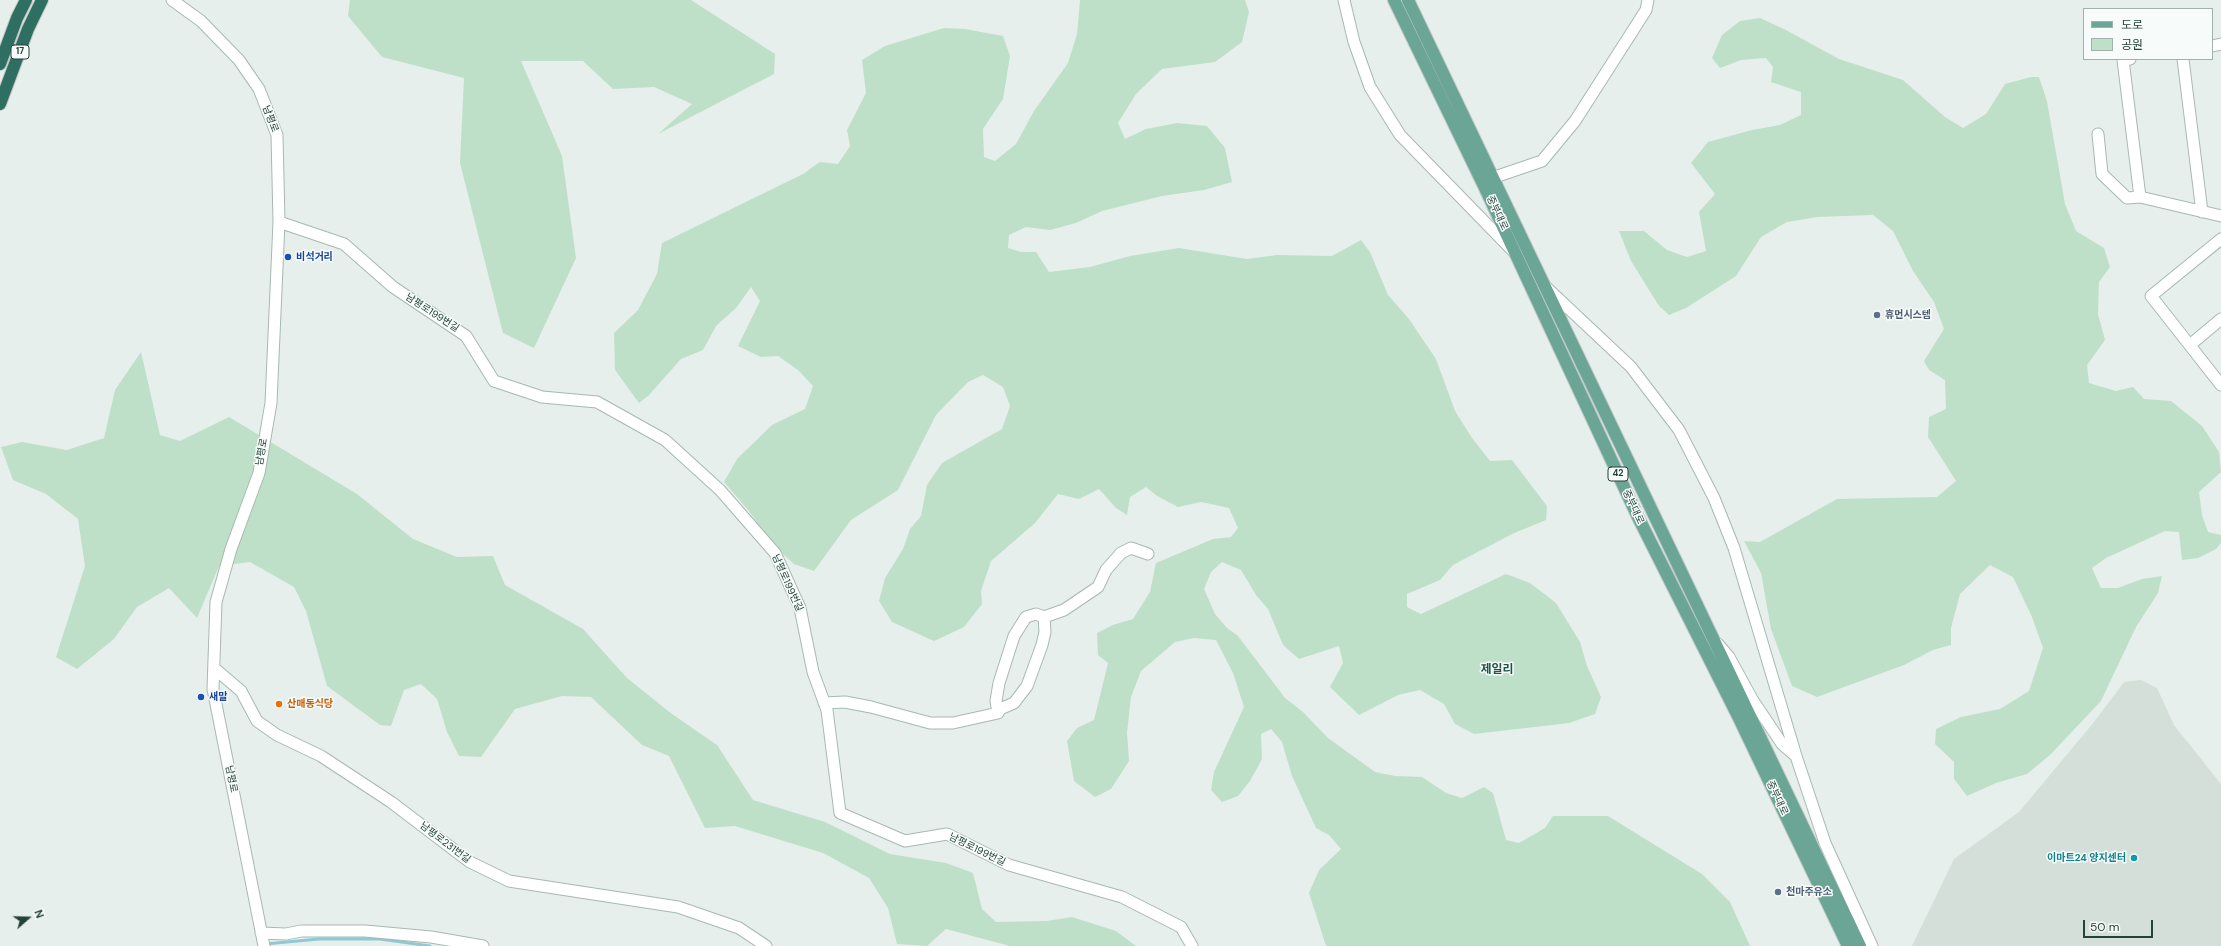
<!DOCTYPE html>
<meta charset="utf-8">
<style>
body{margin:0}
#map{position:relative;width:2221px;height:946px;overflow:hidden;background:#e6efeb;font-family:"DM Sans","Noto Sans KR",sans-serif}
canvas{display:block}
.legend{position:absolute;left:2083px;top:8px;width:130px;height:52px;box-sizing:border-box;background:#f7fbf9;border:1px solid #a3b1ad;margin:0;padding:5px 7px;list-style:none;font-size:12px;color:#24423a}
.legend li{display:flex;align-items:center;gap:8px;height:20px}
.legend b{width:20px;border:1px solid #a3b1ad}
.north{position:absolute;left:8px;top:898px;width:40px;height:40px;-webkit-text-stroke:3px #f7fbf9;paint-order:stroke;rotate:70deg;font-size:11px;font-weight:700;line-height:16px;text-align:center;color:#24423a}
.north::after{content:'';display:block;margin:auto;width:14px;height:18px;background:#24423a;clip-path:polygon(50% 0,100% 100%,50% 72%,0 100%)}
.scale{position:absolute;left:2083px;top:920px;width:70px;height:18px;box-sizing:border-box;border:2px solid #24423a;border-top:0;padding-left:5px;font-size:12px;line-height:14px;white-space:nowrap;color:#24423a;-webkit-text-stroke:3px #f7fbf9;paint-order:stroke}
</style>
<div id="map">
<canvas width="2221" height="946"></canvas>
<ul class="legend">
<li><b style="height:5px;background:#6aa596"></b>도로</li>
<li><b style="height:11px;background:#bfe0c8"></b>공원</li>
</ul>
<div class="north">N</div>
<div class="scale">50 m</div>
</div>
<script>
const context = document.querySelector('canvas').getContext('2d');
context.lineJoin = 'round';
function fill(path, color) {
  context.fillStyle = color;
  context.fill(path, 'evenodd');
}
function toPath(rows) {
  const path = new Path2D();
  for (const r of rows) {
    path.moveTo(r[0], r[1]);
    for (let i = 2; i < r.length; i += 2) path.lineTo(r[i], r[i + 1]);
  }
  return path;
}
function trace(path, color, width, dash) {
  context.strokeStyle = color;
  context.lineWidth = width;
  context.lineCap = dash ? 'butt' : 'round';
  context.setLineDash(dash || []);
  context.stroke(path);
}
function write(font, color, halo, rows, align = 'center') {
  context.font = font + ' "DM Sans","Noto Sans KR",sans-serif';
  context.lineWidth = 3;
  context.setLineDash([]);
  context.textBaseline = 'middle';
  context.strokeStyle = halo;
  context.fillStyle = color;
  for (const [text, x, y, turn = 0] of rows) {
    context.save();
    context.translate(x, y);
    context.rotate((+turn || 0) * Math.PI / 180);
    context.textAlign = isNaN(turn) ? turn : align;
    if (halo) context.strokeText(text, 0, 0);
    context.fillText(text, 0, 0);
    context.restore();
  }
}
fill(toPath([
 [2141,680,2157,688,2174,725,2221,784,2221,946,1912,946,1954,859,2019,812,2094,722,2124,682]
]), '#d4dfda');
fill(toPath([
 [350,0,691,0,775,54,774,74,658,134,692,104,654,87,613,89,583,61,521,61,562,156,576,258,534,348,503,333,460,163,464,78,382,57,348,16],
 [1080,0,1245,0,1249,12,1242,42,1215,62,1162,69,1136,94,1118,123,1125,139,1146,129,1177,123,1207,126,1225,148,1232,182,1204,190,1162,196,1102,211,1076,223,1050,230,1026,227,1009,235,1008,248,1021,252,1036,252,1049,272,1090,267,1130,256,1179,248,1247,259,1277,255,1332,256,1361,240,1370,252,1388,295,1409,319,1436,359,1455,411,1472,438,1490,461,1512,460,1547,506,1546,520,1512,534,1453,565,1440,580,1407,594,1407,607,1421,614,1506,574,1530,583,1556,603,1580,642,1587,666,1601,697,1595,714,1569,723,1474,734,1455,724,1444,704,1420,690,1398,695,1359,715,1330,687,1343,663,1339,646,1299,659,1283,645,1268,609,1256,595,1241,570,1222,562,1211,572,1204,589,1215,614,1227,628,1238,636,1285,698,1303,712,1328,738,1375,772,1395,776,1422,777,1446,793,1462,798,1484,787,1493,793,1506,840,1519,843,1545,828,1553,816,1608,816,1702,874,1730,902,1750,946,1326,946,1309,893,1319,870,1341,849,1329,835,1316,828,1292,776,1282,742,1271,729,1261,734,1262,759,1250,781,1238,796,1222,802,1211,790,1214,772,1244,707,1233,673,1216,640,1194,638,1175,642,1141,671,1131,697,1127,733,1129,761,1111,789,1095,797,1074,781,1067,741,1077,728,1094,720,1108,663,1098,655,1097,633,1113,625,1133,619,1150,592,1156,563,1213,539,1231,537,1238,528,1229,508,1201,502,1178,507,1157,496,1146,487,1130,497,1127,515,1116,508,1099,489,1079,499,1058,494,1035,523,991,561,981,591,982,604,964,627,934,641,892,622,879,601,885,578,903,549,910,529,921,516,927,485,942,463,1002,429,1010,406,1003,387,983,375,968,382,936,415,898,490,851,520,814,571,794,564,775,547,748,510,724,482,737,459,772,425,805,409,813,386,798,370,778,356,761,357,738,346,760,301,751,287,736,308,716,326,703,350,681,359,649,395,639,403,615,370,614,333,638,310,657,274,662,243,803,174,820,162,838,164,850,146,847,130,866,93,862,60,885,46,944,28,965,29,1003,36,1010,56,1003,99,983,129,984,157,995,161,1016,144,1034,111,1068,63,1077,34],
 [1760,18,1786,30,1839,59,1903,80,1945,117,1963,128,1986,114,2005,84,2031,77,2039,77,2047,101,2065,204,2076,231,2104,248,2110,267,2099,282,2098,314,2105,340,2087,365,2089,383,2116,391,2133,387,2144,399,2171,401,2202,426,2219,452,2221,472,2199,492,2202,515,2208,532,2221,535,2221,543,2216,549,2198,558,2182,560,2179,532,2165,531,2106,558,2092,568,2101,588,2118,588,2142,579,2162,576,2158,593,2136,627,2101,701,2050,755,2027,774,1996,783,1967,796,1954,779,1954,762,1935,744,1936,729,1961,717,2000,709,2029,691,2043,648,2032,617,2013,577,1990,565,1960,594,1951,628,1951,645,1933,650,1904,665,1817,697,1792,686,1771,629,1761,573,1744,541,1760,542,1837,499,1937,497,1956,481,1928,437,1929,417,1946,409,1945,380,1929,370,1924,361,1944,329,1934,302,1913,271,1893,231,1873,215,1817,217,1787,222,1761,237,1736,276,1686,308,1669,315,1659,306,1631,261,1619,231,1644,231,1667,250,1687,257,1706,251,1699,212,1715,194,1691,163,1708,142,1752,130,1780,125,1801,115,1801,92,1771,82,1773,67,1766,58,1741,60,1720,68,1712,58,1722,35,1740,21],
 [141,352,160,435,180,441,229,417,357,494,413,539,457,557,493,556,505,585,583,629,627,678,672,714,717,745,753,800,825,822,890,854,946,863,973,873,982,909,996,922,1047,921,1072,917,1116,931,1136,946,1010,946,946,929,927,946,897,944,888,908,869,878,823,853,735,826,705,828,669,756,642,745,591,697,562,696,515,709,481,757,459,756,447,732,437,699,421,684,404,690,391,726,380,725,327,686,306,611,294,587,250,562,219,566,197,618,169,588,137,607,114,639,77,669,56,657,85,566,78,519,46,494,13,480,1,447,22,442,67,450,104,438,115,390]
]), '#bfe0c8');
trace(toPath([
 [265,944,319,939,380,939,430,946]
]), '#8ec9d4', 3);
const minor = toPath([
 [172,0,201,21,239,60,259,89,277,135,279,222,271,403,259,473,231,549,216,602,213,689,264,946],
 [1344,0,1354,42,1370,87,1400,135,1513,251],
 [2212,46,2221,44],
 [2130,59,2123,60,2140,197,2221,216],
 [2183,59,2202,212],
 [2098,134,2102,174,2127,198,2140,197],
 [1492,178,1542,161,1575,121,1646,10,1648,0],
 [279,222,344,244,393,287,466,336,494,381,542,397,597,402,665,440,720,490,775,553,800,608,813,672,827,710,840,813,905,841,947,834,1009,865,1122,897,1181,927,1192,946],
 [2221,239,2151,296,2221,385],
 [1547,288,1631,367,1679,430,1714,498,1734,548,1796,756,1825,843,1872,946],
 [2190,345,2221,319],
 [1044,617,1064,610,1098,587,1106,570,1121,553,1131,548,1148,554],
 [1718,644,1729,657,1752,699,1782,744,1796,756],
 [214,668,241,691,257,721,277,735,321,756,391,802,470,862,509,881,678,907,739,928,766,946],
 [824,703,845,702,871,707,930,723,953,723,998,713,1000,709,1014,703,1027,686,1042,645,1045,632,1044,617,1036,614,1026,617,1014,636,999,683,996,701,997,707,1000,709],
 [261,933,286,934,301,931,365,931,431,937,483,946]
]);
const major = toPath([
 [1394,0,1484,186,1637,515,1738,716,1848,946],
 [1408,0,1860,946]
]);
const highway = toPath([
 [0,64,17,18,26,0],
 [0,104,28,29,42,0]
]);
trace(minor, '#a8b8b2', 13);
trace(major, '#c2cac8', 14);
trace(highway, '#c2cac8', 14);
trace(minor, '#fff', 11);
trace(major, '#6aa596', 12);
trace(highway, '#2f6f62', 12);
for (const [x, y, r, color] of [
 [288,257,4,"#1a4fb4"],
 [1877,315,4,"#5c6f8a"],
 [201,697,4,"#1a4fb4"],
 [279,704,4,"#e8710a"],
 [2134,858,4,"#0f9aa8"],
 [1778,892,4,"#5c6f8a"]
]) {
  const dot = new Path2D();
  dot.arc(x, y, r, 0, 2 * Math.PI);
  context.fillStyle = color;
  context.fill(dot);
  trace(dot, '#f7fbf9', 1.5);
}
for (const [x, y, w] of [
 [20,52,18],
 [1618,474,20]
]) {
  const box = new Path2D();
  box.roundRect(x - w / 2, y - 7, w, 14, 3);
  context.fillStyle = '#f7fbf9';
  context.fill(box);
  trace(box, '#24423a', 1);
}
write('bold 9px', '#24423a', null, [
 ["17",20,52],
 ["42",1618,474]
]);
write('10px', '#24423a', '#f7fbf9', [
 ["남평로",270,119,69],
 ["중부대로",1497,213,65],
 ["남평로199번길",432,313,33],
 ["남평로",262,452,-80],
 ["중부대로",1633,507,65],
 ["남평로199번길",787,583,66],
 ["남평로",231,779,79],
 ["중부대로",1777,798,65],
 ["남평로231번길",445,843,37],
 ["남평로199번길",977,850,26]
]);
write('bold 10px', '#164399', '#f7fbf9', [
 ["비석거리",296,257],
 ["새말",209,697]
], 'left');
write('bold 10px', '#4e5e75', '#f7fbf9', [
 ["휴먼시스템",1885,315],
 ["천마주유소",1786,892]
], 'left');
write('bold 10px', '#c56008', '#f7fbf9', [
 ["산매동식당",287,704]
], 'left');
write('bold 10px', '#0d838f', '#f7fbf9', [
 ["이마트24 양지센터",2126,858]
], 'right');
write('bold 12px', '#1f5548', '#f7fbf9', [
 ["제일리",1497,670]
]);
</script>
